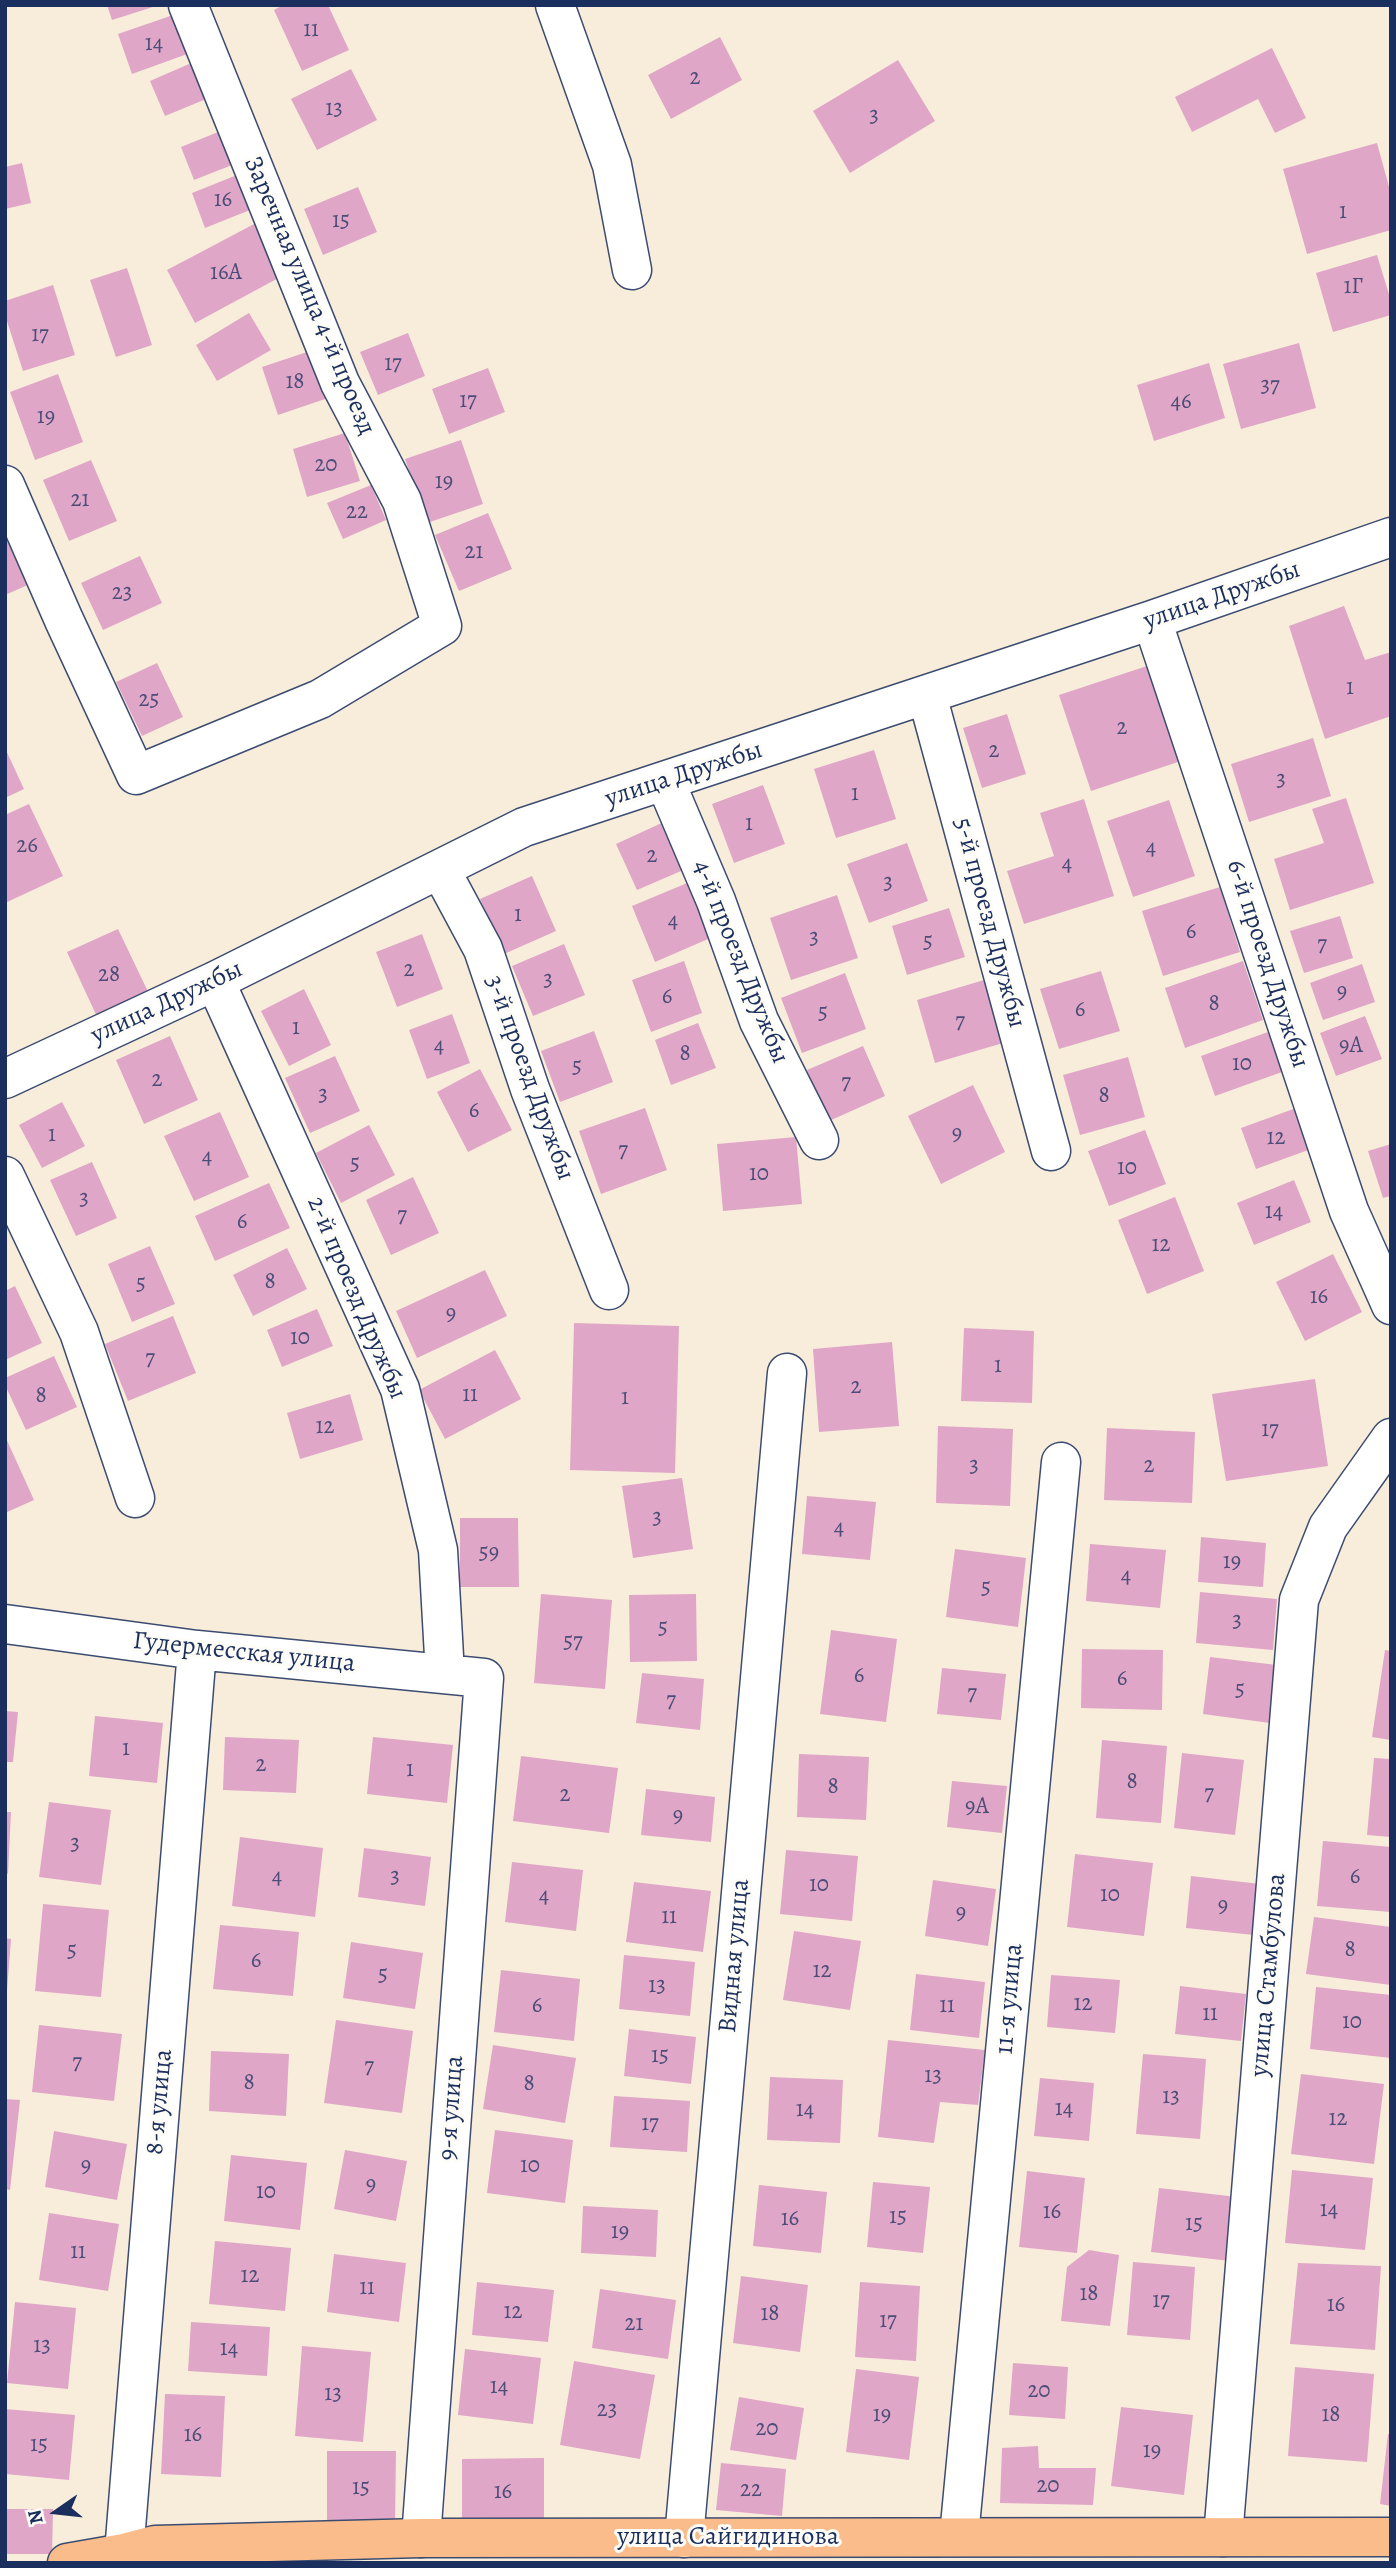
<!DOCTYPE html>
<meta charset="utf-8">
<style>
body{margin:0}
#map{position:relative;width:1396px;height:2568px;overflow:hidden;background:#f8eddb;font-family:Alegreya,serif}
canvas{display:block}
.frame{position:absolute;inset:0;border:7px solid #1b2f5e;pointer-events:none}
.north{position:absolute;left:21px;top:2477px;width:70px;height:70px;-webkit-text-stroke:5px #fdfcf7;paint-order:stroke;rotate:256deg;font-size:19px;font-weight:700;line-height:28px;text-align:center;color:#1b2f5e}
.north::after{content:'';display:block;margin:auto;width:24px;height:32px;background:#1b2f5e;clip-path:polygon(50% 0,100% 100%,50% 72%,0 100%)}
</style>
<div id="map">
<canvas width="1396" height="2568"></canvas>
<div class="frame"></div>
<div class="north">N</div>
</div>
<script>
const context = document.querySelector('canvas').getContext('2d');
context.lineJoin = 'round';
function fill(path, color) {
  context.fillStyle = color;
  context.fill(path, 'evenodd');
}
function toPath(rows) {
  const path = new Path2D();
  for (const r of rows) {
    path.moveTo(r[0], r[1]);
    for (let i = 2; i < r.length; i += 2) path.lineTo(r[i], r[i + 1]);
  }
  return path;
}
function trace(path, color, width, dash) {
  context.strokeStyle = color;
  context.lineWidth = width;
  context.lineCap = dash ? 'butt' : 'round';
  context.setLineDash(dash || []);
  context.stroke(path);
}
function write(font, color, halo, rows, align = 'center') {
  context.font = font + ' Alegreya,serif';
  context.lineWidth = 6;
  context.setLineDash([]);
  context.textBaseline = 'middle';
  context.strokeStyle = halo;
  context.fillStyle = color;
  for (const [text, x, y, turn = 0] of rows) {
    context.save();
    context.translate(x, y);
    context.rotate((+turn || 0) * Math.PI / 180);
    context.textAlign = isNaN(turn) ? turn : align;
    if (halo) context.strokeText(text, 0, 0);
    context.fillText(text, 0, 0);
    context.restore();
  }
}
fill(toPath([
 [107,5,156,5,156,6,112,20],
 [283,5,328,5,349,50,302,71,274,10],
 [176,14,190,53,132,74,118,34],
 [720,37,742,80,671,119,648,75],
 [1272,48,1306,118,1275,133,1258,99,1192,132,1175,97],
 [898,60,935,121,850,173,813,111],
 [196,61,211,97,165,116,150,81],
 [351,69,377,120,317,150,291,99],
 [223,130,237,163,194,180,181,147],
 [1377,143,1391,194,1391,230,1307,254,1283,169],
 [22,163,31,203,5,209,5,167],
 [242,173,255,208,205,228,192,193],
 [358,187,377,232,323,255,304,209],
 [256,223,284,275,195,323,167,270],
 [1377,255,1391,301,1391,315,1333,332,1316,273],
 [127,268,152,345,116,357,90,280],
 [53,285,75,355,23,371,5,315,5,301],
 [249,313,271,350,217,381,196,345],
 [408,333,425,376,378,395,360,352],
 [1299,343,1316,408,1241,429,1223,364],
 [313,350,328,398,278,415,262,367],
 [1209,363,1225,418,1154,441,1137,385],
 [488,368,505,412,449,434,432,389],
 [58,374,83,442,35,460,10,392],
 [345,433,360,481,307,497,293,449],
 [461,440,483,504,427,523,405,459],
 [91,460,117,521,69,541,43,480],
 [371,485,386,520,343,539,327,503],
 [488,513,512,569,459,591,435,535],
 [10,540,30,584,5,595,5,542],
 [140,556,162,603,103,630,81,583],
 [1344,606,1365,660,1391,652,1391,716,1325,739,1289,626],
 [157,663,183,717,142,736,116,682],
 [1153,664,1184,760,1091,791,1059,695],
 [1007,714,1026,774,982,788,963,728],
 [1313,738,1331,796,1249,822,1231,764],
 [5,748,24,789,5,798],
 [874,750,896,819,836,838,814,769],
 [763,785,785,844,734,863,712,804],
 [1346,798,1374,883,1290,910,1274,859,1324,843,1312,809],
 [1084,799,1114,896,1024,924,1007,871,1054,856,1040,813],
 [1169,800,1195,876,1133,897,1107,821],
 [29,804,63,876,5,903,5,815],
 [666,821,688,868,637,890,616,844],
 [907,843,928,901,869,923,847,864],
 [532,876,556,931,504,954,480,899],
 [692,881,715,936,655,962,632,906],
 [1220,887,1240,952,1163,976,1142,911],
 [837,895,858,958,791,980,770,918],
 [949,908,965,957,907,975,892,926],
 [1340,916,1353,958,1304,973,1290,931],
 [118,929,151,998,99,1021,67,952],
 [422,934,443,989,397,1007,376,952],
 [564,944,585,995,533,1016,512,966],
 [684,961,702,1013,651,1032,632,980],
 [1243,961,1263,1020,1185,1048,1165,988],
 [1362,964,1375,1002,1323,1020,1310,983],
 [1101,971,1120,1031,1059,1049,1040,989],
 [845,973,866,1029,802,1053,781,998],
 [984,980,1003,1043,935,1063,917,1000],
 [304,989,331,1045,289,1066,261,1011],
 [452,1014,470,1063,427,1079,409,1030],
 [1365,1016,1382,1059,1336,1076,1320,1033],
 [698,1023,716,1068,671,1085,655,1040],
 [594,1031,613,1082,560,1102,541,1051],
 [1268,1032,1282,1072,1215,1096,1201,1056],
 [170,1036,198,1100,144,1124,116,1060],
 [863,1046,885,1096,829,1121,807,1070],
 [335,1056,360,1111,310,1133,285,1078],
 [1128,1057,1145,1117,1080,1135,1063,1075],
 [480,1069,512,1130,468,1152,437,1092],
 [973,1085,1005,1152,941,1184,908,1116],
 [62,1102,85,1146,42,1168,19,1125],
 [645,1108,667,1170,601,1194,579,1131],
 [1296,1108,1311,1149,1256,1169,1241,1128],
 [220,1112,249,1177,194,1201,164,1136],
 [369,1125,395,1175,341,1203,316,1153],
 [1145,1130,1166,1184,1109,1206,1088,1151],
 [796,1137,802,1204,723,1211,717,1144],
 [1391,1144,1391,1196,1383,1198,1368,1151],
 [92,1162,117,1218,76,1236,50,1180],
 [413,1177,439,1233,391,1255,366,1200],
 [1294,1180,1311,1222,1254,1245,1237,1203],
 [269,1183,290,1228,215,1261,195,1216],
 [1175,1197,1204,1271,1147,1294,1118,1220],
 [150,1246,175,1304,132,1322,108,1264],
 [287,1248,307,1289,253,1316,233,1275],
 [1333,1254,1362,1312,1305,1341,1276,1282],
 [485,1270,507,1316,417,1358,396,1311],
 [15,1286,42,1343,5,1360,5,1291],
 [317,1309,333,1346,282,1367,267,1330],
 [173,1316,196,1373,128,1401,105,1344],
 [574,1323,679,1326,675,1473,570,1470],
 [964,1328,1034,1331,1032,1403,961,1401],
 [892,1342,899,1426,819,1432,813,1349],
 [495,1350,521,1399,445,1439,419,1390],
 [54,1356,77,1407,26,1430,5,1385,5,1378],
 [1315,1379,1328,1466,1226,1481,1212,1394],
 [350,1394,363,1440,300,1459,287,1413],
 [938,1426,1013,1429,1010,1506,936,1503],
 [1107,1428,1195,1432,1192,1503,1104,1500],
 [5,1436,34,1500,5,1513],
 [682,1478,693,1549,633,1558,622,1486],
 [807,1496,876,1502,870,1560,802,1554],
 [460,1518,518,1518,519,1587,460,1587],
 [1201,1537,1266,1543,1263,1587,1198,1582],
 [1090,1544,1166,1550,1160,1608,1086,1601],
 [955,1549,1026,1558,1018,1627,946,1617],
 [1200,1592,1277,1599,1273,1650,1196,1643],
 [541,1594,612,1600,605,1689,534,1683],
 [696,1594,697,1661,630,1662,629,1595],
 [831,1630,897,1639,886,1722,820,1714],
 [1082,1649,1163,1650,1162,1710,1081,1708],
 [1385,1650,1391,1651,1391,1740,1372,1737],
 [1210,1657,1277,1665,1270,1723,1203,1714],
 [942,1668,1006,1674,1001,1720,937,1714],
 [642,1673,704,1679,700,1730,636,1723],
 [5,1711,18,1712,13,1762,5,1762],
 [95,1716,163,1723,157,1783,89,1776],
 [225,1737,299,1740,296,1793,223,1790],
 [373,1737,453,1745,447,1803,367,1794],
 [1102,1740,1167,1746,1161,1823,1096,1818],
 [1182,1753,1244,1760,1235,1835,1174,1828],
 [799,1754,869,1757,866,1820,797,1817],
 [521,1756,618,1768,609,1833,513,1821],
 [1374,1758,1391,1759,1391,1837,1367,1835],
 [952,1781,1007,1786,1002,1833,947,1827],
 [646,1789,715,1797,711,1842,641,1835],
 [49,1802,111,1810,101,1885,39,1877],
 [5,1812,11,1812,8,1874,5,1873],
 [240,1837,323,1848,315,1917,232,1906],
 [1323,1841,1391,1847,1391,1912,1317,1906],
 [364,1848,431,1857,425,1906,358,1897],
 [786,1850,858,1856,852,1921,780,1914],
 [1075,1854,1153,1863,1144,1936,1067,1927],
 [512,1862,583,1870,576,1931,505,1922],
 [1191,1876,1260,1884,1254,1935,1186,1928],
 [933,1880,996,1889,988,1946,925,1936],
 [634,1882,711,1891,703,1952,626,1942],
 [43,1904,109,1910,101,1997,35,1991],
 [1314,1917,1391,1927,1391,1985,1306,1974],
 [220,1925,299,1932,293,1996,213,1989],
 [794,1931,861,1941,850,2010,783,2000],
 [5,1938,11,1939,7,1991,5,1991],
 [351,1942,423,1953,415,2009,343,1998],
 [624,1955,695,1962,690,2016,619,2009],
 [501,1970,580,1979,574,2041,494,2032],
 [916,1974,985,1982,979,2038,910,2030],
 [1051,1975,1120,1980,1115,2033,1047,2027],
 [1180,1986,1246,1994,1241,2041,1175,2034],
 [1316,1987,1391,1995,1391,2058,1310,2049],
 [336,2020,413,2031,402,2113,324,2103],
 [39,2025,122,2034,114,2101,32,2092],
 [629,2029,696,2037,691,2084,624,2076],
 [888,2040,985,2050,978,2105,940,2102,934,2143,878,2137],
 [493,2045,576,2058,565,2123,483,2109],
 [211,2051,289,2054,286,2116,209,2111],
 [1143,2054,1206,2059,1200,2139,1136,2134],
 [1301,2074,1384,2084,1374,2164,1291,2154],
 [770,2077,843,2080,840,2143,767,2140],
 [1040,2078,1094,2083,1089,2141,1034,2136],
 [614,2096,690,2101,687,2152,610,2147],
 [5,2099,20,2100,10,2190,5,2189],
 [495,2130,573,2140,565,2203,487,2193],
 [54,2131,127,2144,117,2200,45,2187],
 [345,2150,407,2161,396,2221,334,2209],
 [231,2155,307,2163,300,2230,224,2221],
 [1292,2170,1373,2178,1365,2250,1285,2243],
 [1027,2171,1085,2178,1077,2253,1019,2247],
 [873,2182,930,2187,923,2253,867,2247],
 [759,2185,827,2192,821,2253,753,2246],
 [1159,2188,1237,2197,1230,2261,1151,2252],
 [583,2206,658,2210,656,2257,581,2253],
 [49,2213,119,2224,108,2291,39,2280],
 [215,2241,291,2248,285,2311,209,2304],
 [1089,2250,1119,2255,1110,2326,1061,2321,1067,2267],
 [334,2254,406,2263,399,2322,327,2312],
 [1133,2262,1195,2267,1190,2340,1127,2335],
 [1298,2263,1381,2266,1375,2350,1290,2344],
 [741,2276,808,2285,800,2352,733,2343],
 [477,2282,554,2290,548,2342,472,2335],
 [860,2282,920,2286,916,2361,855,2357],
 [600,2289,676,2300,668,2359,592,2348],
 [15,2302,76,2308,68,2389,7,2383],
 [191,2322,270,2327,267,2376,188,2371],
 [302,2346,371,2352,363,2442,295,2436],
 [465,2349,541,2358,533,2424,458,2415],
 [574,2361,655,2375,640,2459,560,2445],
 [1013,2363,1068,2367,1065,2419,1009,2415],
 [1295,2367,1374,2374,1367,2462,1288,2456],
 [856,2369,919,2377,909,2460,846,2452],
 [165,2394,225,2396,221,2477,161,2474],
 [739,2397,804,2408,796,2460,730,2450],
 [1121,2407,1193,2415,1184,2495,1111,2486],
 [5,2409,75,2415,69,2480,5,2474],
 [1388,2434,1391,2434,1391,2506,1380,2504],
 [1038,2446,1039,2468,1096,2468,1093,2505,1000,2503,1002,2448],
 [327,2451,396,2451,395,2525,327,2524],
 [544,2458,544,2526,462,2526,462,2459],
 [721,2463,786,2469,782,2516,716,2510],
 [5,2509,53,2509,52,2554,5,2554]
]), '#e0a6c7');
const minor = toPath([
 [555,5,612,165,632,270],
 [5,485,64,620,136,775,320,699,442,626,402,501,340,383,188,5],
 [1152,620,1349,1211,1391,1305],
 [927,695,1051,1151],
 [665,781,716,901,759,1021,819,1140],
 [440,869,483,949,530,1089,609,1290],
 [215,981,400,1389,438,1550,445,1674],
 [5,1079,215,981,524,827,1152,620,1391,537],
 [5,1176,79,1332,135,1498],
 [5,1624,197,1650,484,1678,421,2538],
 [959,2536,1061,1462],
 [1223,2537,1299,1600,1328,1527,1391,1438],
 [684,2538,787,1373],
 [124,2553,197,1650]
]);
const major = toPath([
 [67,2563,124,2553,155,2545,421,2538,1391,2537]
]);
trace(minor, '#3c4c71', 41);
trace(major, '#3c4c71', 41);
trace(minor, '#fff', 38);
trace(major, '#fabc8b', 38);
write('23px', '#4c4d78', null, [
 ["11",311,30],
 ["14",154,44],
 ["2",695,78],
 ["13",334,109],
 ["3",874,116],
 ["16",223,200],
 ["1",1343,212],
 ["15",341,221],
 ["16А",226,273],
 ["1Г",1353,287],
 ["17",40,335],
 ["17",393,364],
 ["18",295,382],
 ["37",1270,386],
 ["17",468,401],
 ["46",1181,402],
 ["19",46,417],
 ["20",326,465],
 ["19",444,482],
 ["21",80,500],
 ["22",357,512],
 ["21",474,552],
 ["23",122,593],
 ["1",1350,688],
 ["25",149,700],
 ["2",1122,728],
 ["2",994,751],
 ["3",1281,780],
 ["1",855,794],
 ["1",749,824],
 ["26",27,846],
 ["4",1151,848],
 ["2",652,856],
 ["4",1067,864],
 ["3",888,883],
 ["1",518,915],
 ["4",673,921],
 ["6",1191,932],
 ["3",814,938],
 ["5",928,942],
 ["7",1322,945],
 ["2",409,970],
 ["28",109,975],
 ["3",548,980],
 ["9",1342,992],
 ["6",667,997],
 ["8",1214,1004],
 ["6",1080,1010],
 ["5",823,1013],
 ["7",960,1022],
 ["1",296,1028],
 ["4",439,1046],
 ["9А",1351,1046],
 ["8",685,1054],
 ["10",1242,1064],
 ["5",577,1067],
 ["2",157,1080],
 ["7",846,1083],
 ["3",323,1095],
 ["8",1104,1096],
 ["6",474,1111],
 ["9",957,1134],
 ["1",52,1135],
 ["12",1276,1138],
 ["7",623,1151],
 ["4",207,1157],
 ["5",355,1164],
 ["10",1127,1168],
 ["10",759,1174],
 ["3",84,1199],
 ["14",1274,1212],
 ["7",402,1216],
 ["6",242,1222],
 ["12",1161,1245],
 ["8",270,1282],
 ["5",141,1284],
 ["16",1319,1297],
 ["9",451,1314],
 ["10",300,1338],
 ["7",150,1359],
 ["1",998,1366],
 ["2",856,1387],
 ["11",470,1395],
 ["8",41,1396],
 ["1",625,1398],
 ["12",325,1427],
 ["17",1270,1430],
 ["3",974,1466],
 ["2",1149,1466],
 ["3",657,1518],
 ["4",839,1528],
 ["59",489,1553],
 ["19",1232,1562],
 ["4",1126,1576],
 ["5",986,1588],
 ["3",1237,1621],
 ["5",663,1628],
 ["57",573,1642],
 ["6",859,1676],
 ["6",1122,1679],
 ["5",1240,1690],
 ["7",972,1694],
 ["7",671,1701],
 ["1",126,1749],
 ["2",261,1765],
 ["1",410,1770],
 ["8",1132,1782],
 ["8",833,1787],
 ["7",1209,1794],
 ["2",565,1795],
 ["9А",977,1807],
 ["9",678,1816],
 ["3",75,1844],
 ["4",277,1877],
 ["3",395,1877],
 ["6",1355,1877],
 ["10",819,1885],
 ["10",1110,1895],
 ["4",544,1896],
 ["9",1223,1906],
 ["9",961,1913],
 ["11",669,1917],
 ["8",1350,1950],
 ["5",72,1951],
 ["6",256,1961],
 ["12",822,1971],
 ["5",383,1975],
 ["13",657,1986],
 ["12",1083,2004],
 ["6",537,2006],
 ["11",947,2006],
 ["11",1210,2014],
 ["10",1352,2022],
 ["15",660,2056],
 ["7",77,2063],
 ["7",369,2067],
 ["13",933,2076],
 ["8",249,2083],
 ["8",529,2084],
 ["13",1171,2097],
 ["14",1064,2109],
 ["14",805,2110],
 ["12",1338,2119],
 ["17",650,2124],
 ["9",86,2166],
 ["10",530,2166],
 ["9",371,2185],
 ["10",266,2192],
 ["14",1329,2210],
 ["16",1052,2212],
 ["15",898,2217],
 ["16",790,2219],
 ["15",1194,2224],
 ["19",620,2232],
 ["11",78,2252],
 ["12",250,2276],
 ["11",367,2288],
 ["18",1089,2294],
 ["17",1161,2301],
 ["16",1336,2305],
 ["12",513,2312],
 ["18",770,2314],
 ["17",888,2321],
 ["21",634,2324],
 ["13",42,2346],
 ["14",229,2349],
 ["14",499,2387],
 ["20",1039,2391],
 ["13",333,2394],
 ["23",607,2410],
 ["19",882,2415],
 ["18",1331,2415],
 ["20",767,2429],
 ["16",193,2435],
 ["15",39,2445],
 ["19",1152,2451],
 ["20",1048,2486],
 ["15",361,2488],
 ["22",751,2490],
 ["16",503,2492]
]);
write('26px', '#1b2f5e', '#fdfcf7', [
 ["Заречная улица 4-й проезд",309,296,67],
 ["улица Дружбы",1222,596,-19],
 ["улица Дружбы",684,775,-18],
 ["5-й проезд Дружбы",989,923,75],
 ["4-й проезд Дружбы",740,962,68],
 ["6-й проезд Дружбы",1267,964,72],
 ["улица Дружбы",167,1003,-25],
 ["3-й проезд Дружбы",529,1078,70],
 ["2-й проезд Дружбы",356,1298,67],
 ["Гудермесская улица",244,1653,6],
 ["Видная улица",735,1956,-85],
 ["улица Стамбулова",1269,1975,-85],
 ["11-я улица",1010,1999,-85],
 ["8-я улица",160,2102,-85],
 ["9-я улица",452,2108,-86],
 ["улица Сайгидинова",728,2538]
]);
</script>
